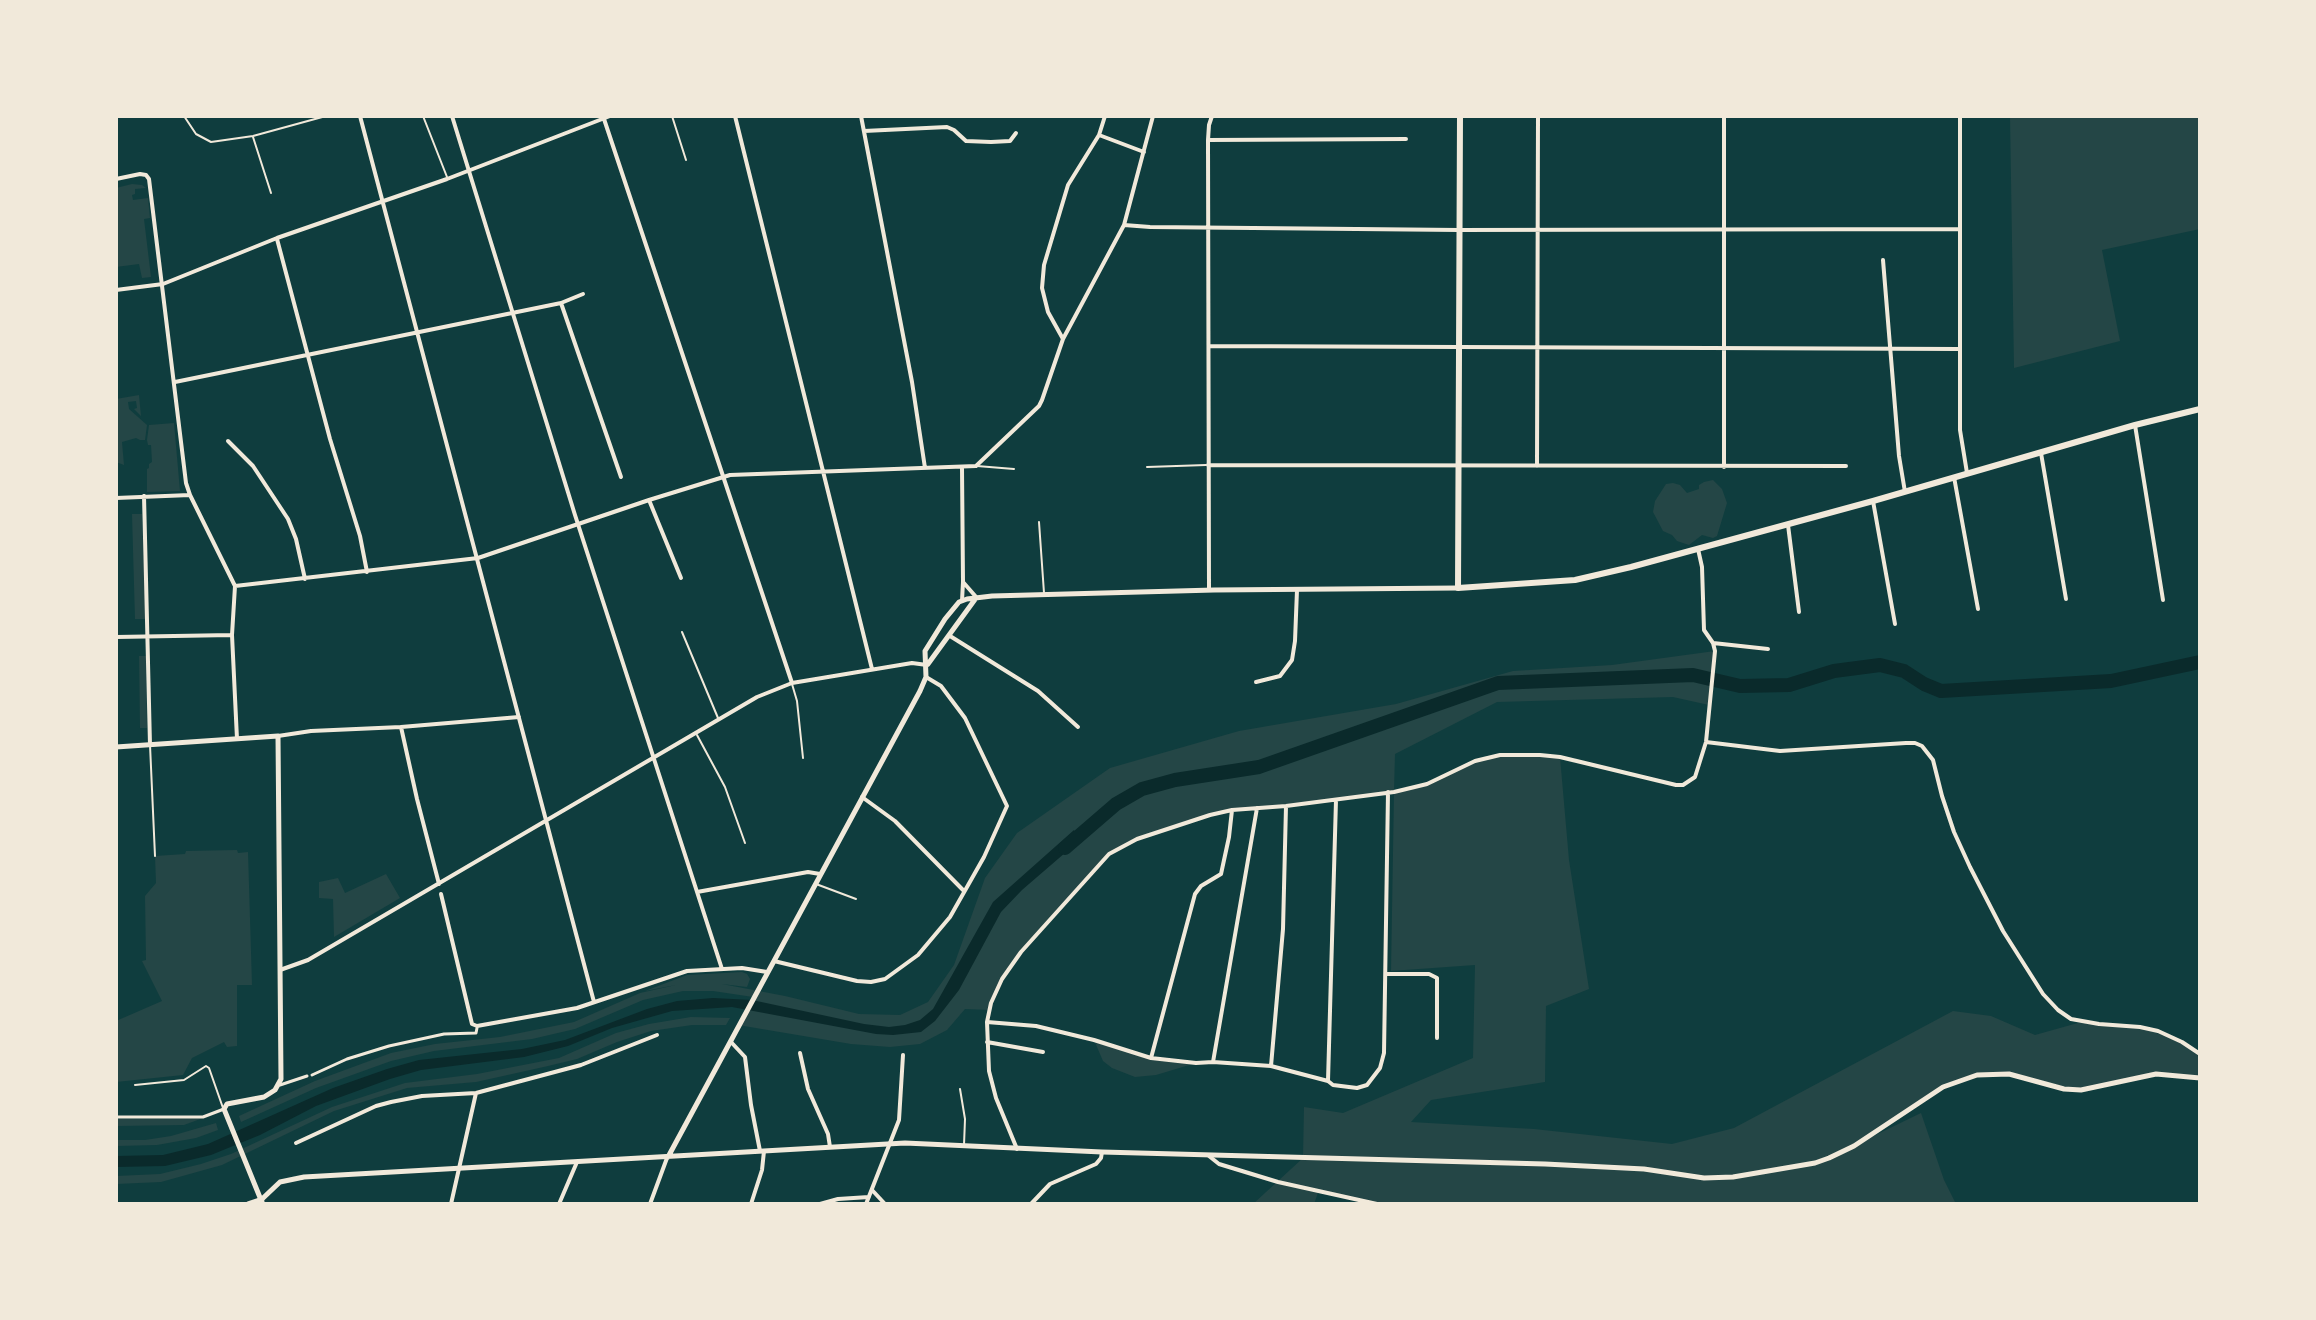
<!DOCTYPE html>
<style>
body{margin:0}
#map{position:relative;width:2316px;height:1320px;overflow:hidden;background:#0f3d3e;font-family:"Source Sans 3",sans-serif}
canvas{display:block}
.frame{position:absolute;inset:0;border:118px solid #f1e9da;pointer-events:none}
</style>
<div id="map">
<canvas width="2316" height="1320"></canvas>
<div class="frame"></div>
</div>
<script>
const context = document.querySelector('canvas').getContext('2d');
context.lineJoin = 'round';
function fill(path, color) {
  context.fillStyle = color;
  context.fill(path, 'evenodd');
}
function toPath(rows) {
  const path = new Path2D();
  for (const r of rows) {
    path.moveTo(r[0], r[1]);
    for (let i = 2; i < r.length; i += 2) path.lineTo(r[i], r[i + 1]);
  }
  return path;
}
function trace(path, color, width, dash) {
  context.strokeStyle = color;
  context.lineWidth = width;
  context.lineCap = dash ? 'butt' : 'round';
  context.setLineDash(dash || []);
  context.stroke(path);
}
fill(toPath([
 [2010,116,2200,116,2200,229,2102,250,2120,341,2014,368],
 [132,184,142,185,146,188,135,189,135,194,132,195,133,200,148,198,150,218,144,219,151,277,142,278,139,264,116,267,116,188],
 [139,395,141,416,134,409,137,408,136,401,128,402,129,409,147,425,145,440,140,440,136,438,122,442,124,465,116,462,116,399],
 [174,423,180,491,147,492,147,469,149,468,149,464,152,462,151,445,148,445,147,440,149,425],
 [1713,480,1722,489,1727,503,1717,536,1713,538,1702,535,1689,545,1677,541,1672,535,1663,531,1653,512,1655,501,1666,484,1673,483,1680,485,1687,493,1699,489,1699,485,1704,482],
 [132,514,142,514,146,619,135,619],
 [1715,651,1709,705,1673,697,1497,702,1395,754,1394,791,1427,784,1475,761,1500,755,1560,757,1569,860,1589,989,1546,1006,1545,1082,1431,1100,1411,1122,1534,1129,1672,1144,1734,1128,1953,1011,1991,1016,2035,1035,2085,1021,2140,1027,2182,1042,2200,1054,2200,1078,2156,1074,2081,1090,2028,1078,1992,1074,1943,1087,1861,1142,1921,1113,1944,1180,1956,1204,1377,1204,1319,1190,1314,1204,1253,1204,1303,1158,1304,1107,1343,1113,1473,1058,1475,965,1391,971,1394,793,1232,810,1137,839,1109,854,1021,952,1002,979,990,1010,965,1009,947,1030,920,1044,890,1047,851,1044,738,1025,753,997,713,991,683,991,643,1000,575,1029,532,1039,434,1051,391,1061,316,1088,241,1122,239,1116,315,1081,391,1053,435,1044,500,1037,574,1022,640,993,676,985,645,991,687,975,742,972,747,974,750,979,747,987,722,984,785,996,859,1014,900,1015,928,1002,954,965,985,878,1017,833,1110,768,1239,731,1396,704,1513,671,1612,665],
 [139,656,146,656,147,728,140,728],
 [237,850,238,853,248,852,252,985,237,985,237,1046,227,1047,224,1042,192,1058,183,1075,116,1082,116,1021,162,1001,142,961,146,960,145,896,156,883,155,856,185,854,186,851],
 [386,874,400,898,334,937,333,899,319,898,319,882,338,878,345,893],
 [691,1017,730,1018,726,1025,692,1025,651,1031,617,1042,577,1059,548,1066,476,1082,407,1088,334,1111,222,1165,161,1182,116,1184,116,1176,160,1174,201,1164,231,1154,332,1107,405,1083,477,1074,559,1058,616,1033,649,1024],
 [1094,1040,1151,1058,1196,1063,1156,1075,1135,1077,1112,1068,1103,1061],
 [203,1118,184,1125,116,1126,116,1119],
 [216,1123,218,1130,196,1138,157,1145,116,1146,116,1140,145,1140,171,1136]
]), '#244646');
fill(toPath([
 [1074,830,1080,840,1022,890,1001,912,959,990,935,1021,921,1032,893,1035,876,1034,732,1007,672,1011,612,1028,568,1046,524,1057,421,1070,390,1079,316,1106,260,1135,211,1155,165,1166,116,1167,116,1156,163,1155,208,1144,333,1088,387,1069,419,1060,522,1049,565,1040,647,1009,677,1001,713,998,752,1000,864,1024,889,1027,905,1025,920,1020,933,1009,993,902]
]), '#0a2a2b');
trace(toPath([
 [1065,848,1116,804,1142,789,1175,780,1259,767,1498,683,1693,675,1740,686,1789,685,1834,671,1880,665,1904,671,1924,684,1941,691,2111,681,2200,662]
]), '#0a2a2b', 14);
trace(toPath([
 [184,116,196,134,211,142,253,136,326,116],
 [423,116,447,177],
 [672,116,686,160],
 [253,137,271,193],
 [977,466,1014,469],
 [1147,467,1206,465],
 [1039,522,1044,593],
 [682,632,718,718],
 [792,684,797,701,803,758],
 [697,735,725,787,745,843],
 [150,745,155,856],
 [816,884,856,899],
 [135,1085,184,1080,206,1066,209,1068,223,1108],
 [960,1089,965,1119,964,1145]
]), '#f1e9da', 2);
trace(toPath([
 [312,1075,347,1059,389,1046,444,1034,476,1033,477,1028],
 [280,1085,307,1076],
 [116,1117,203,1117,224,1109]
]), '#f1e9da', 3);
trace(toPath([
 [360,116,594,1002],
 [452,116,575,515,722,969],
 [603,116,792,683],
 [735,116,872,669],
 [861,116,912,382,925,468],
 [1960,116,1960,430,1967,473],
 [864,131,947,127,954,130,966,141,991,142,1010,141,1016,133],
 [1099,135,1144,152],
 [1208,140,1209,125,1212,116],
 [116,179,140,174,146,175,149,179,186,483,190,495,235,586,232,635,237,739],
 [1124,225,1150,227,1459,230,1960,229],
 [277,239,330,439,360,536,367,572],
 [1883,260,1899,456,1905,492],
 [116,290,163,284,277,238,447,179,610,116],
 [561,303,621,477],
 [1063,339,1048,312,1042,288,1044,265,1068,185,1099,135,1105,116],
 [1209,346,1959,349],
 [175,382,561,303,583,294],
 [2135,425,2163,600],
 [228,441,253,466,288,519,296,539,305,579],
 [2041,453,2066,599],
 [1208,465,1846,466],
 [1537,466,1538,116],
 [1724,467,1724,116],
 [962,468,963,582],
 [1954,477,1978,609],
 [144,496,150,745],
 [116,498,190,495],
 [649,500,681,578],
 [1873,501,1895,624],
 [1788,525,1799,612],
 [235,586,478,558,649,500,730,475,976,466,1039,406,1042,400,1063,339,1124,225,1153,116],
 [1209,590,1208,140,1406,139],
 [962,601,963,582,977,598],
 [950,636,1038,691,1078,727],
 [116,637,232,635],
 [1713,643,1768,649],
 [1256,682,1280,676,1292,660,1295,641,1297,590],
 [401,727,417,799,439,884],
 [278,736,311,731,401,727,519,717],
 [1706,742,1780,751,1906,743,1915,743,1922,746,1933,760,1942,796,1954,832,1970,867,2003,931,2043,994,2058,1010,2071,1019,2099,1024,2140,1027,2158,1031,2182,1042,2200,1054],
 [862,797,895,821,963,890],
 [697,892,808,872,820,874],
 [441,894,472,1024,477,1026,577,1008,687,971,742,968,767,972],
 [774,961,857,981,871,982,885,979,918,955,950,917,984,857,1007,806,965,718,941,686,926,677],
 [280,970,308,960,757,697,792,683,912,663,927,665],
 [1386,974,1429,974,1437,978,1437,1038],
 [987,1022,1036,1026,1094,1040,1151,1058,1196,1063,1213,1062,1271,1066,1328,1081,1333,1085,1357,1088,1367,1085,1380,1068,1384,1053,1388,792],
 [731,1042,745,1057,751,1105,760,1151],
 [987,1042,1043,1052],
 [800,1053,808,1089,828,1134,830,1147],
 [1151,1058,1195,894,1201,886,1221,874,1229,837,1232,810],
 [1213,1062,1257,808],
 [1271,1066,1283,929,1286,806],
 [1328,1081,1336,800],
 [296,1143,376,1106,391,1102,422,1096,476,1093,581,1065,657,1035],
 [1017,1149,996,1098,989,1071,987,1022,991,1003,1002,979,1021,952,1109,854,1137,839,1210,815,1232,810,1286,806,1394,792,1427,784,1475,761,1500,755,1540,755,1560,757,1676,785,1683,785,1695,777,1706,742,1715,651,1713,643,1704,630,1702,567,1698,549],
 [1209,1156,1219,1164,1278,1182,1377,1204],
 [872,1190,885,1204],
 [451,1204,476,1093],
 [559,1204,577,1162],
 [650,1204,667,1158],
 [751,1204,762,1170,764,1151],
 [820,1204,838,1199,869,1197],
 [866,1204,899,1120,903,1055],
 [1031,1204,1050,1184,1096,1164,1101,1158,1102,1152]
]), '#f1e9da', 4);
trace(toPath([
 [928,664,976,598],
 [116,747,278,736,281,1079,275,1090,264,1097,227,1104,224,1109,261,1200,280,1182,304,1177,905,1143,1102,1152,1545,1164,1644,1169,1704,1178,1733,1177,1815,1163,1829,1158,1854,1146,1943,1087,1977,1075,2009,1074,2064,1089,2081,1090,2156,1074,2200,1078],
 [668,1157,920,691,926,677,925,651,945,619,959,602,967,599,992,596,1214,590,1458,588]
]), '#f1e9da', 5);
trace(toPath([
 [1460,116,1458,588,1575,580,1631,567,1873,501,2135,425,2200,409]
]), '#f1e9da', 6);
trace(toPath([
 [249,1204,261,1200,262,1204]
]), '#f1e9da', 6);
</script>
